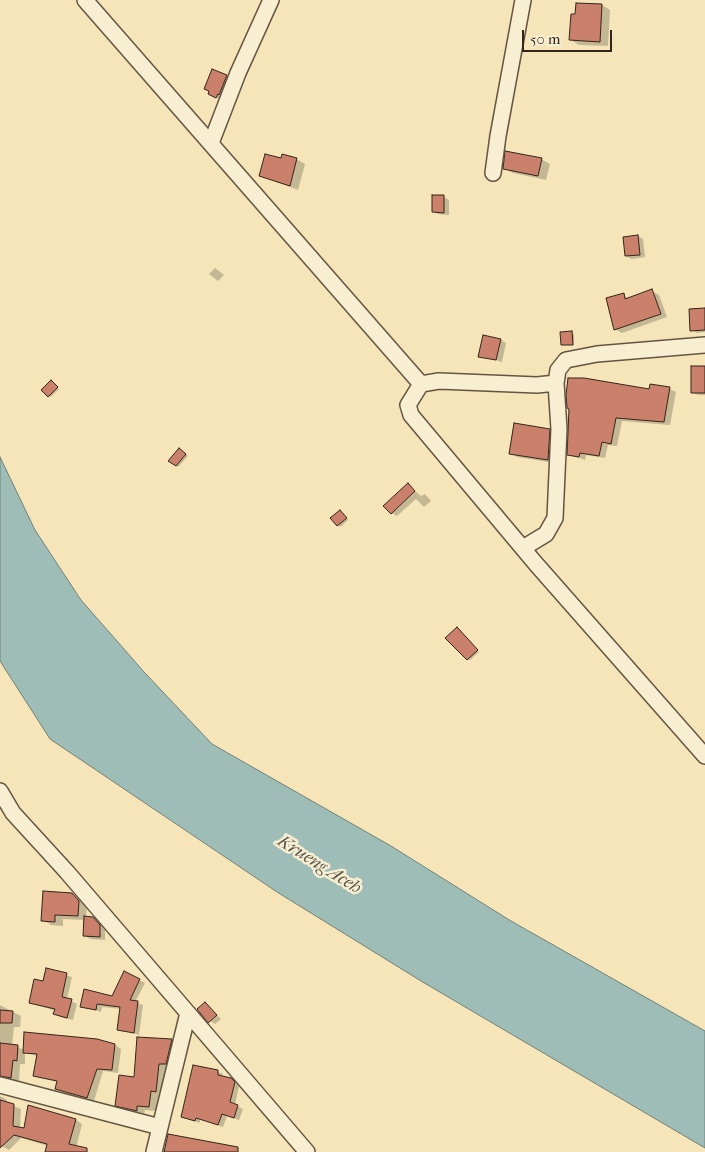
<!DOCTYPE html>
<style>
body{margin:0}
#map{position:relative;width:705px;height:1152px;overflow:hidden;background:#f5e5b9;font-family:"IM FELL French Canon",serif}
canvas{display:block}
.scale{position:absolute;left:522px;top:30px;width:90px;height:22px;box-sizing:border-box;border:2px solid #33251b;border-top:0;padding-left:6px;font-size:15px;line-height:18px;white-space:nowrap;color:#33251b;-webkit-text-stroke:4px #f8eed2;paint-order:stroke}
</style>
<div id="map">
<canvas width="705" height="1152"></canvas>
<div class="scale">50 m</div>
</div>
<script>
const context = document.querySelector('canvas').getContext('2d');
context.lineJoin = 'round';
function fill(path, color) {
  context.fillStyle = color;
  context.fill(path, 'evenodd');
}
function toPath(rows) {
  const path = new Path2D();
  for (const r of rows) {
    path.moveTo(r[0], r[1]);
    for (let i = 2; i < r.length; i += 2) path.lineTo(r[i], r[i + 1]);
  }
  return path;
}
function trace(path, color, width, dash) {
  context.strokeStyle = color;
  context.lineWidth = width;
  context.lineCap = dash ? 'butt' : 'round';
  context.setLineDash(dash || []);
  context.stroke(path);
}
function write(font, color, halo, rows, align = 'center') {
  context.font = font + ' "IM FELL French Canon",serif';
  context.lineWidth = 5;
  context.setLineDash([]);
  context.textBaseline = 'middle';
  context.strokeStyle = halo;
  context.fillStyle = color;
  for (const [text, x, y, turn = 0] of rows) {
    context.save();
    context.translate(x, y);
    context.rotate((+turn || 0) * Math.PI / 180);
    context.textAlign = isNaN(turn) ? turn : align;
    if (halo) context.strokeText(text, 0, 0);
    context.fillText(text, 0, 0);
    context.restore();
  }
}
const water = toPath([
 [0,457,35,530,81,600,145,673,212,744,391,846,511,921,705,1031,705,1148,421,981,277,892,50,739,0,661,0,457]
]);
fill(water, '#9ebdb7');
trace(water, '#738079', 1);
fill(toPath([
 [602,5,610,10,608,46,579,45,571,40],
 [213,71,232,79,222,100,214,97],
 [296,159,305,164,298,190,261,176,282,160],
 [541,159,550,164,546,180,513,173,504,168],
 [444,197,449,200,449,215,438,214,433,211],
 [638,236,643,239,645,257,632,259,626,256],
 [215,268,224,275,218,281,209,274],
 [652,291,659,295,667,317,622,333,615,329,623,295,630,299],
 [705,310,705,332,697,333,692,330],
 [572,333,574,334,574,345,562,345],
 [501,340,506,343,502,362,480,356],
 [705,367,705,395,698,395,692,392],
 [53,383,59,389,51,397,49,396],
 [651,385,670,389,676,392,670,425,622,421,617,446,608,445,605,458,586,455,585,460,568,454,650,391],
 [549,430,556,434,555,463,517,457,510,453],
 [182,451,188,456,178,467,176,465],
 [408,485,421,496,425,494,431,501,424,507,416,499,397,516,391,513],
 [342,513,348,520,340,527,332,518],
 [459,629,479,652,470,660,468,659],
 [72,894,87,906,86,917,98,921,105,929,105,940,90,939,85,936,85,920,63,919,63,926,51,925,43,920],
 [47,970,72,977,67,999,77,1004,73,1020,60,1017,55,1014,56,1011,30,1003,44,982],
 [125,973,145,983,135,1002,143,1005,139,1035,118,1029,121,1009,102,1007,101,1012,81,1006,113,997],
 [205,1003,221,1019,215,1024,210,1021],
 [0,1005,21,1016,20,1027,14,1027,12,1045,25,1050,115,1045,121,1049,118,1073,103,1071,94,1101,62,1092,56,1088,58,1082,34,1076,38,1056,25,1053,25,1064,20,1064,19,1082,6,1080,0,1085],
 [172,1041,179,1045,173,1068,167,1067,164,1096,159,1095,157,1111,145,1110,144,1114,117,1105,135,1079],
 [194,1066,218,1072,223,1074,222,1077,231,1079,239,1086,235,1105,243,1109,239,1120,227,1116,223,1127,200,1119,200,1123,182,1117],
 [0,1096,7,1100,6,1103,21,1109,20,1128,76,1120,82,1124,76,1148,78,1152,46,1152,48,1146,21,1138,9,1150,2,1146,0,1144]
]), '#0003');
const building = toPath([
 [576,3,602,4,600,42,569,40,571,14,575,14,576,3],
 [212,69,227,75,219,95,218,94,216,98,208,94,209,91,204,89,212,69],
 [505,151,542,158,538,176,503,169,505,151],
 [265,154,281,158,282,154,297,158,290,186,259,176,265,154],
 [432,195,444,195,444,213,432,212,432,195],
 [638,235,640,255,625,256,623,237,638,235],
 [652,289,661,314,614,330,606,298,624,293,625,299,652,289],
 [705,308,705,330,690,331,689,309,705,308],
 [572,331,573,345,561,345,560,332,572,331],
 [483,335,501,339,496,360,478,357,483,335],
 [691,366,705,366,705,393,691,393,691,366],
 [568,378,584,378,649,389,650,384,670,387,664,422,616,418,611,444,602,442,599,456,580,453,579,457,567,455,569,409,567,408,566,395,568,378],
 [51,380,58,387,48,397,41,390,51,380],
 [514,423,550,429,548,460,509,454,514,423],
 [179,448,186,454,176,466,168,461,179,448],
 [408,483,415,491,391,514,383,506,408,483],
 [340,510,347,518,337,526,330,518,340,510],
 [457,627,478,650,467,660,445,638,457,627],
 [43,891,72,893,79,901,78,916,55,915,55,922,41,921,43,891],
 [84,916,93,917,100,925,100,937,83,936,84,916],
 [46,968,67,973,62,997,72,999,67,1018,53,1014,55,1009,29,1003,34,979,43,981,46,968],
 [124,971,140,979,130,1000,138,1001,134,1033,117,1030,120,1007,97,1004,96,1010,80,1007,84,989,112,996,124,971],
 [205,1002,217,1015,208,1023,197,1009,205,1002],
 [0,1010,13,1011,12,1023,0,1023,0,1010],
 [24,1032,97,1039,115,1044,112,1070,97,1069,87,1098,55,1089,57,1081,33,1076,37,1054,23,1053,24,1032],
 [137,1037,172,1039,166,1064,159,1064,156,1092,151,1091,149,1107,137,1106,137,1111,115,1106,119,1075,134,1077,137,1037],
 [0,1043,18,1045,17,1061,13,1060,11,1078,0,1076,0,1043],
 [193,1065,218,1070,218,1075,231,1078,235,1082,230,1102,238,1105,234,1118,222,1114,218,1125,196,1118,195,1121,181,1117,193,1065],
 [0,1100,14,1104,13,1126,24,1128,28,1105,76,1119,69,1144,87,1148,87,1152,45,1152,47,1144,14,1135,0,1148,0,1100],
 [168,1134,238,1147,238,1152,164,1152,168,1134]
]);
fill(building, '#ca806a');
trace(building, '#33251b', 1);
const minor = toPath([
 [85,0,421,384,408,405,411,415,536,564,705,756],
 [211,143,238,73,271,0],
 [493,173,498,136,523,0],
 [421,384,439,381,537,385,556,383,558,370,566,360,597,354,705,345],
 [523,548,546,534,555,518,559,429,556,383],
 [0,791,13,813,67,872,307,1152],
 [0,1085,160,1127],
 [154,1152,188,1013]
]);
trace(minor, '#645542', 18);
trace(minor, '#f8eed2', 15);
write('italic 18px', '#53534a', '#f8eed2', [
 ["Krueng Aceh",319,865,32]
]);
</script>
